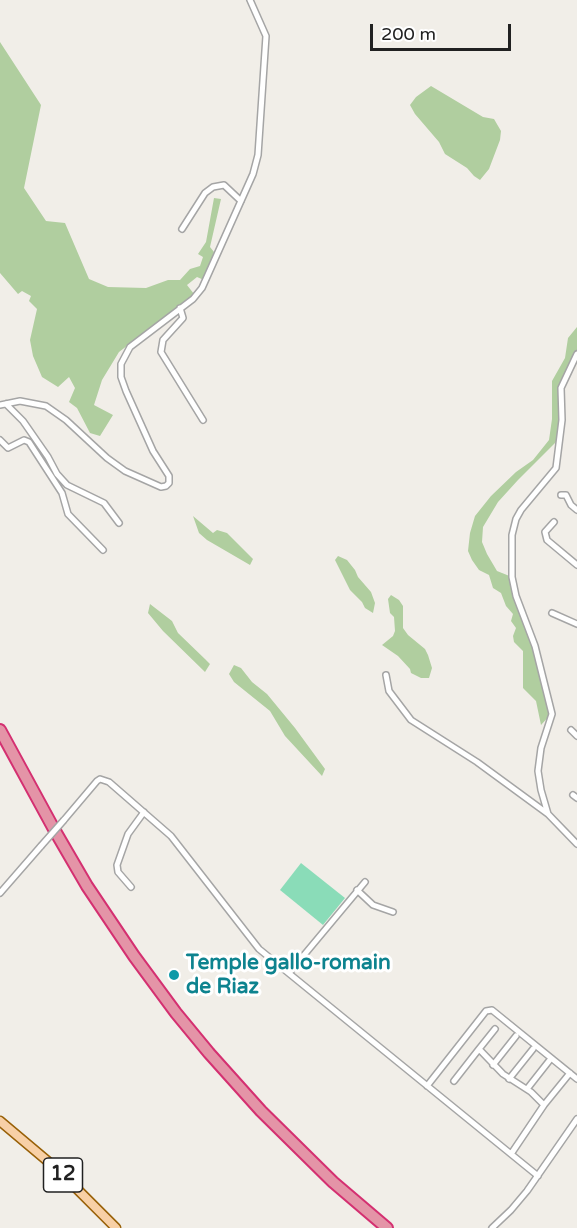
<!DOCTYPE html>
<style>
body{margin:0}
#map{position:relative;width:577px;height:1228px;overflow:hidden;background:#f1eee8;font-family:"Varela Round",sans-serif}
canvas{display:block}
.scale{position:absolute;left:370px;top:24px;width:141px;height:27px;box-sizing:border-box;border:3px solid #212121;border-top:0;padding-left:8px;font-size:18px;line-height:21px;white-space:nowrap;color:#212121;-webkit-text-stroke:4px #fff;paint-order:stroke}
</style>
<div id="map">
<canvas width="577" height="1228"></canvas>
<div class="scale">200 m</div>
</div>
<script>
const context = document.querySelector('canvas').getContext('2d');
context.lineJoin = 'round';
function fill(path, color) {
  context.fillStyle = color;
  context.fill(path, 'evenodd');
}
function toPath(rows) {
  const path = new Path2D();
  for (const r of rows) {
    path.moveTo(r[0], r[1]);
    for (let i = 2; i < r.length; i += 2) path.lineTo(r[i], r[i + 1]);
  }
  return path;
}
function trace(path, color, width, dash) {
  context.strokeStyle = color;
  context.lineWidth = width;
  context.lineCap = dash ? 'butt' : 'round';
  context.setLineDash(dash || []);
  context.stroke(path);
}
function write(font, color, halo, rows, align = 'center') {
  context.font = font + ' "Varela Round",sans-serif';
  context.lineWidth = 6;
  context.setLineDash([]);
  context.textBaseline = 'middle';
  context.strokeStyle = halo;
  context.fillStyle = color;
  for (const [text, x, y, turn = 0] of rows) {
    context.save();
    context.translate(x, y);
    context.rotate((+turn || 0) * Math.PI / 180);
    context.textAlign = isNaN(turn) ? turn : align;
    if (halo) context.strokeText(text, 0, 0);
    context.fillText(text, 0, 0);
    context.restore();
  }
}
fill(toPath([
 [0,42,41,105,24,188,46,221,65,223,89,279,108,287,146,288,168,280,180,280,190,269,200,266,203,257,198,254,206,242,214,198,221,199,210,247,214,252,204,280,197,277,187,285,194,294,119,352,102,380,94,405,113,415,100,436,90,433,77,408,69,402,75,388,69,377,58,387,42,377,33,356,30,340,37,309,29,301,31,296,22,291,18,294,0,273],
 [431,86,483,117,494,119,501,131,500,140,489,169,480,180,474,176,467,168,445,154,439,142,415,114,410,105,416,97],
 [577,327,577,354,561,388,561,437,518,480,498,502,483,527,482,542,487,554,497,571,512,577,534,644,552,713,541,725,536,701,523,688,523,651,514,642,513,636,516,628,511,621,513,614,506,606,501,593,493,588,489,575,479,570,472,560,468,551,470,533,475,516,491,496,516,472,533,460,549,440,552,419,552,381,565,358,568,338],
 [193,516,213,533,217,530,227,533,253,559,250,565,207,540,199,533],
 [338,556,347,560,355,570,358,577,371,592,375,603,373,613,365,608,362,602,350,590,335,560],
 [391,595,399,600,403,606,403,628,408,635,425,649,428,655,432,668,429,678,421,678,411,673,410,669,398,656,382,645,393,636,395,631,394,617,390,613,388,599],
 [150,604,172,621,178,633,205,659,210,664,205,672,163,631,148,613],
 [234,665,241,668,252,682,267,694,295,728,325,769,322,776,285,736,270,711,234,682,229,674]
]), '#b0ce9f');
fill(toPath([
 [301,863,345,898,323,925,280,890]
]), '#8adcb8');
const street = toPath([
 [182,229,205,193,213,187,224,185,241,201],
 [180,308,183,318,163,340,161,352,203,420],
 [577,354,561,388,562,420,556,468,521,510,516,519,512,535,512,577,516,596,535,646,552,714,541,748,538,771,541,790,548,814,577,844],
 [6,404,23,421,48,457,57,474,67,485,104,503,119,523],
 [0,405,20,401,46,406,66,420,107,458,125,471,161,487,166,486,169,483,169,476,153,451,126,391,121,377,121,364,130,347,193,299,202,288,253,174,258,155,266,36,250,0],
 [0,440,8,448,24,440,29,442,62,493,68,514,103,550],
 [561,495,566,495,571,505,577,510],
 [554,522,545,532,547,540,577,565],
 [552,613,577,624],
 [386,675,389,691,411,720,477,762,548,814],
 [571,730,577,736],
 [573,795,577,798],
 [64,820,97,781,100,779,109,782,171,836,259,949,538,1176],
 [131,887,118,872,117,865,128,834,144,812],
 [357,890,373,905,393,912],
 [0,893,41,846],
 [289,973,365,882],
 [495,1029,479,1049,503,1074,531,1092,544,1105],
 [493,1065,516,1036],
 [509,1079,533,1049],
 [454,1081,479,1049],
 [427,1086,486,1011,492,1010,577,1079],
 [527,1089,549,1061],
 [511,1154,544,1105,570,1073],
 [492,1228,511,1210,527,1191,577,1119]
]);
const primary = toPath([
 [0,1121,57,1169,116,1228]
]);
const highway = toPath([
 [0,730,55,831,87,886,134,956,176,1013,209,1053,261,1111,333,1182,387,1228]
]);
trace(street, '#a5a5a5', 8);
trace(primary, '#986007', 11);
trace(highway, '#d43071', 14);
trace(street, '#fff', 5);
trace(primary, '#f8d0a6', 8);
trace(highway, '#e494a7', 10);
const streetBridge = toPath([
 [41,846,64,820]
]);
trace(streetBridge, '#a5a5a5', 8, []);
trace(streetBridge, '#fff', 5);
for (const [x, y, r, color] of [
 [174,975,6,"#0f9aa8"]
]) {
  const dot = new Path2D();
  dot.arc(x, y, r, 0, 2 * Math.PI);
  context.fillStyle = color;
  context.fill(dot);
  trace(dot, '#fff', 2);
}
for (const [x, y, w] of [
 [63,1175,39]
]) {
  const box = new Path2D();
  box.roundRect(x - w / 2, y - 17, w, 34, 4.5);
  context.fillStyle = '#fff';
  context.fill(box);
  trace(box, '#212121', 1.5);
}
write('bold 20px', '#212121', null, [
 ["12",63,1175]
]);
write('bold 21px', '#0d838f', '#fff', [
 ["Temple gallo-romain",186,963],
 ["de Riaz",186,987]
], 'left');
</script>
